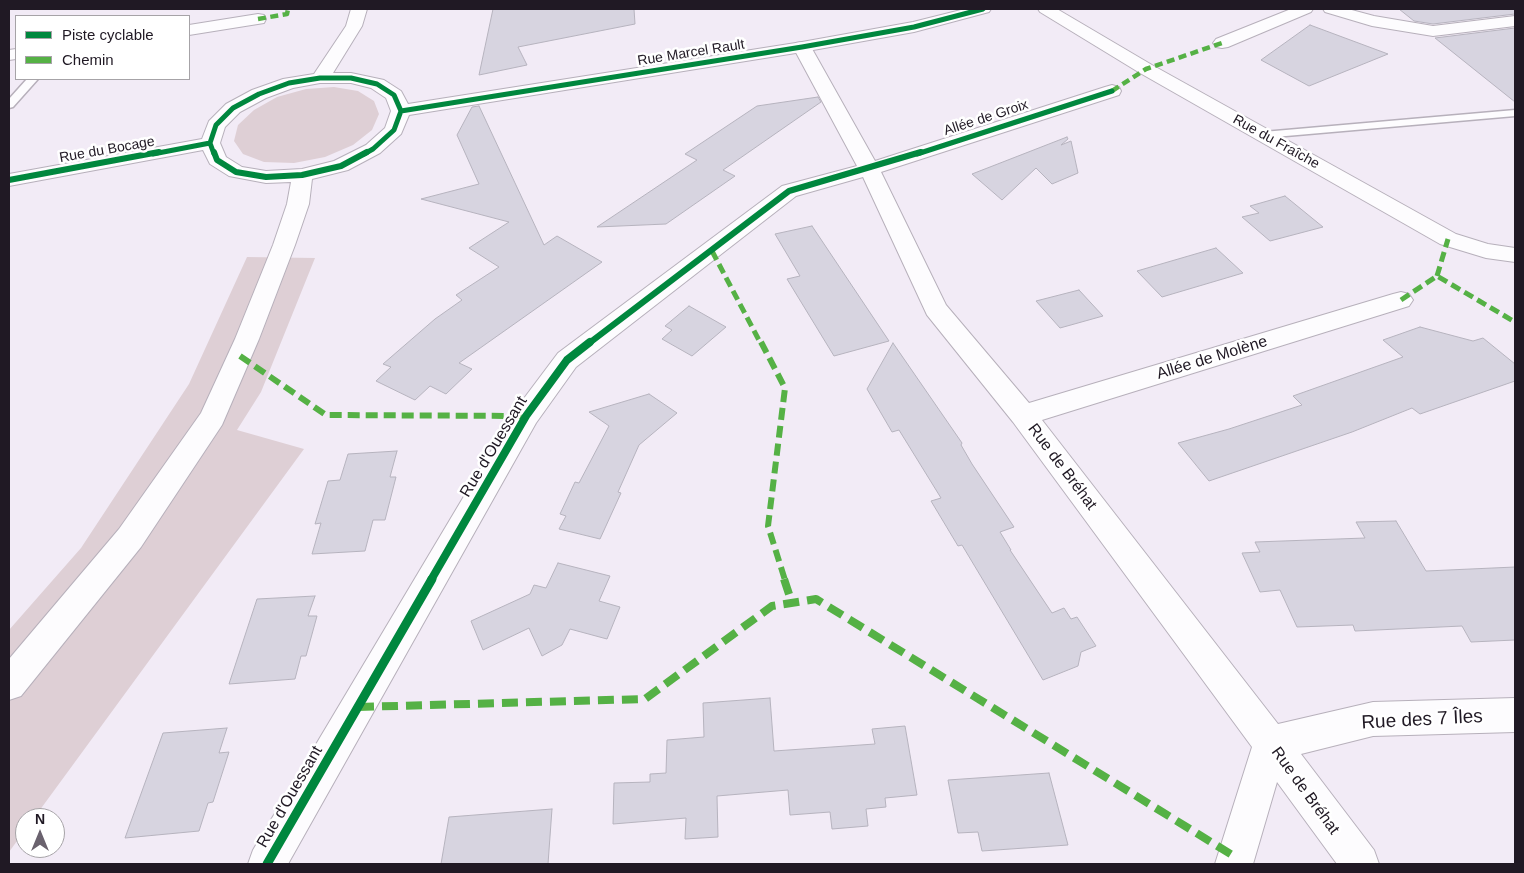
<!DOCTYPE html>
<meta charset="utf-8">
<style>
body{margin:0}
#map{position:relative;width:1524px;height:873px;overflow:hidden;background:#f2ebf6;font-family:Arial,sans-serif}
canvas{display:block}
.frame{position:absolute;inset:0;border:10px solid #201924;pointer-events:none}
.legend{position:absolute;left:15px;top:15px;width:175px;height:65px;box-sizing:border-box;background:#fff;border:1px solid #a6a3a7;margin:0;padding:6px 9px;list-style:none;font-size:15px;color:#201924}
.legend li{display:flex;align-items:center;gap:10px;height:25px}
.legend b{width:25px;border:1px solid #a6a3a7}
.north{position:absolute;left:15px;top:808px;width:50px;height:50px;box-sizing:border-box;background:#fff;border:1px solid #a6a3a7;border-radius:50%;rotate:0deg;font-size:14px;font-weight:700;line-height:20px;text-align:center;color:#201924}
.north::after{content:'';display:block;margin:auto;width:18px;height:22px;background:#6a626e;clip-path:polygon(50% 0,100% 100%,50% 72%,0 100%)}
</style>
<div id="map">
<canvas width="1524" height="873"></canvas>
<div class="frame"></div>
<ul class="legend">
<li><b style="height:6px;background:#00873e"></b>Piste cyclable</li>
<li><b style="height:6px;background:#55b145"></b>Chemin</li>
</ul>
<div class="north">N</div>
</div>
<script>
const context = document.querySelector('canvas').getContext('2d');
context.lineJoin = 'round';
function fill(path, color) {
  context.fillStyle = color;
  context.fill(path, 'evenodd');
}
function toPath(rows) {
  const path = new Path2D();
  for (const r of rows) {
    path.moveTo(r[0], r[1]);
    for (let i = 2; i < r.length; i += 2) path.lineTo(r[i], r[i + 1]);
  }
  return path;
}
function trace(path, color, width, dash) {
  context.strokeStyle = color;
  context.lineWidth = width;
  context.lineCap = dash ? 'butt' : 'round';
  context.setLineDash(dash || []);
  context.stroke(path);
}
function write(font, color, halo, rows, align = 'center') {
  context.font = font + ' Arial,sans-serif';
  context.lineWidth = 5;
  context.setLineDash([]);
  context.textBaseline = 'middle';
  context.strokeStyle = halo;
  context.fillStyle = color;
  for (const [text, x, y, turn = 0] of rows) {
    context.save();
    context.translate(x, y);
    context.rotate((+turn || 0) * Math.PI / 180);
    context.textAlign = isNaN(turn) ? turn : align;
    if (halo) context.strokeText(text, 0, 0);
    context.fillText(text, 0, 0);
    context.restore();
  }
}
fill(toPath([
 [334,87,358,91,374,101,379,114,372,130,353,145,325,157,294,163,264,162,243,154,234,141,238,125,254,110,277,97,306,89],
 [247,257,315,258,261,392,237,430,304,449,34,818,25,818,25,830,9,852,9,630,81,548,189,384]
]), '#decfd5');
const building = toPath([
 [493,9,634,9,635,24,518,47,527,65,479,75,493,9],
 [1399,9,1515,9,1515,14,1433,24,1414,21,1399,9],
 [1310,25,1388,54,1309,86,1261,60,1310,25],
 [1515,28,1515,102,1435,38,1515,28],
 [818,97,821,102,723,170,735,176,666,224,597,227,697,160,685,154,757,106,818,97],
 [479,106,544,245,557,236,602,262,459,363,472,369,446,394,430,386,415,400,376,381,391,367,383,364,435,319,462,300,456,295,499,267,469,248,509,222,421,199,479,184,457,135,472,107,479,106],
 [1067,137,1068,139,1061,145,1071,141,1078,173,1052,184,1036,168,1002,200,972,174,1067,137],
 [1285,196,1323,227,1270,241,1242,217,1259,213,1250,206,1285,196],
 [812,226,889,341,834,356,787,279,800,276,775,234,812,226],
 [1216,248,1243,273,1162,297,1137,271,1216,248],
 [1079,290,1103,316,1060,328,1036,301,1079,290],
 [689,306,726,327,692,356,662,339,672,330,665,326,689,306],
 [1420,327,1473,341,1483,338,1515,364,1515,381,1420,414,1412,408,1352,432,1209,481,1178,443,1229,429,1302,405,1293,396,1403,357,1383,340,1420,327],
 [893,343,962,443,961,445,972,464,1014,527,1000,532,1011,550,1010,550,1052,613,1064,608,1071,619,1077,617,1096,646,1081,652,1078,666,1043,680,962,545,958,546,931,501,941,498,899,430,892,432,867,389,893,343],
 [649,394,677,413,639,445,618,492,621,493,600,539,559,529,566,516,560,514,575,482,579,483,609,426,589,412,649,394],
 [397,451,390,477,396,477,385,520,373,520,365,551,312,554,321,523,315,524,328,481,340,480,348,454,397,451],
 [1396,521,1426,571,1515,567,1515,640,1471,642,1462,626,1355,631,1353,625,1297,627,1280,590,1260,592,1242,553,1260,552,1255,542,1365,538,1356,522,1396,521],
 [558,563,610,576,599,601,620,607,607,639,570,629,562,645,542,656,529,628,483,650,471,621,530,594,534,585,546,588,558,563],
 [315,596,308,616,317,616,306,656,301,656,295,679,229,684,257,599,315,596],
 [770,698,774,751,875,744,872,729,905,726,917,795,885,798,886,807,866,809,868,826,832,829,830,812,790,815,788,790,717,796,718,837,685,839,686,818,613,824,614,783,650,782,650,774,666,773,667,740,704,737,703,703,770,698],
 [227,728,219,753,229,752,213,802,208,803,199,831,125,838,163,733,227,728],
 [1049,773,1068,845,982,851,978,832,958,833,948,780,1049,773],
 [552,809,548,864,441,864,449,817,552,809]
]);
fill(building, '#d7d4e0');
trace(building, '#b6b3be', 1);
const service = toPath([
 [27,79,38,79,13,107,9,108,9,99,27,79],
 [1515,110,1515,116,1263,138,1257,135,1263,132,1515,110]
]);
const minor = toPath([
 [1038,9,1057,9,1152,65,1456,234,1488,244,1515,248,1515,262,1486,258,1440,244,1140,73,1040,12,1038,9],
 [1291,9,1313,9,1311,12,1228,47,1222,48,1216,47,1213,43,1216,39,1291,9],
 [1323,9,1348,9,1374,16,1433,26,1515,16,1515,26,1433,36,1372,26,1325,12,1323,9],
 [258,14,264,15,266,19,264,23,189,35,189,25,258,14],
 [802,42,808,43,811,47,875,161,1105,87,1112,85,1119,87,1121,91,1119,95,881,172,946,305,1029,403,1393,294,1401,292,1409,294,1413,300,1409,306,1042,420,1278,724,1373,702,1515,698,1515,732,1373,736,1301,754,1374,850,1379,864,1337,864,1277,782,1253,864,1215,864,1252,747,1013,422,927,315,863,177,796,196,576,367,536,423,288,864,248,864,253,850,516,409,558,353,782,186,857,166,793,47,796,43,802,42],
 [16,49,16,59,9,60,9,50,16,49]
]);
const tertiary = toPath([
 [351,9,367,9,362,26,333,73,351,73,384,80,401,91,408,104,802,42,913,22,965,9,991,9,989,12,914,32,802,52,409,115,401,134,380,153,348,170,312,179,309,204,295,245,259,339,222,425,141,547,21,696,9,700,9,659,119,529,201,413,235,339,273,245,287,204,291,182,266,183,229,176,210,164,203,150,9,186,9,174,202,139,209,121,226,104,252,90,283,79,314,74,346,26,351,9],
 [320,83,351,83,371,88,386,98,391,111,385,128,366,145,334,161,302,169,266,171,242,167,226,157,220,143,225,127,240,112,266,98,293,88,320,83]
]);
trace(service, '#b7b0bb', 3);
trace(minor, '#b7b0bb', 2);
trace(tertiary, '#b7b0bb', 2);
fill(service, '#fdfcfe');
fill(minor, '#fdfcfe');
fill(tertiary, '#fdfcfe');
trace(toPath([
 [258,19,287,14,288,9],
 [1112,91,1146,69,1222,43]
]), '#55b145', 4.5, [8, 4.5]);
trace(toPath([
 [712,251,761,344],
 [1437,276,1448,239],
 [1401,300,1437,276,1515,322]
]), '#55b145', 5, [10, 5]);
trace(toPath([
 [761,342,785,388,768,526,785,580],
 [240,356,326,415,526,416]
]), '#55b145', 6, [12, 6]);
trace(toPath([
 [784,579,792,603],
 [358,707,645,699,772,606,816,599,1237,858]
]), '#55b145', 8, [16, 8]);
trace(toPath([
 [401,111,802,47,914,27,983,9],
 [153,154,210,143],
 [214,154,210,143,216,125,233,108,259,94,289,83,320,78,351,78,377,84,394,95,401,111,394,130,373,149,364,154],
 [917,154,1112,91]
]), '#00873e', 5);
trace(toPath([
 [214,152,217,160,236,172,266,177,302,175,341,166,367,152],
 [9,180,159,152],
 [588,344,789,191,921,152]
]), '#00873e', 6);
trace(toPath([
 [431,580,526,416,567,360,590,342]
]), '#00873e', 8);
trace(toPath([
 [267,864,432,579]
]), '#00873e', 9);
write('14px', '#201924', '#fff', [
 ["Rue Marcel Rault",691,53,-9],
 ["Allée de Groix",986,118,-18],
 ["Rue du Fraîche",1276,142,29],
 ["Rue du Bocage",107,150,-10]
]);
write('16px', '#201924', '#fff', [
 ["Allée de Molène",1212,358,-17],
 ["Rue d'Ouessant",494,447,-59],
 ["Rue de Bréhat",1062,467,53],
 ["Rue de Bréhat",1305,791,54],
 ["Rue d'Ouessant",290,797,-60]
]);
write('19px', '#201924', '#fff', [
 ["Rue des 7 Îles",1422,720,-3]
]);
</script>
